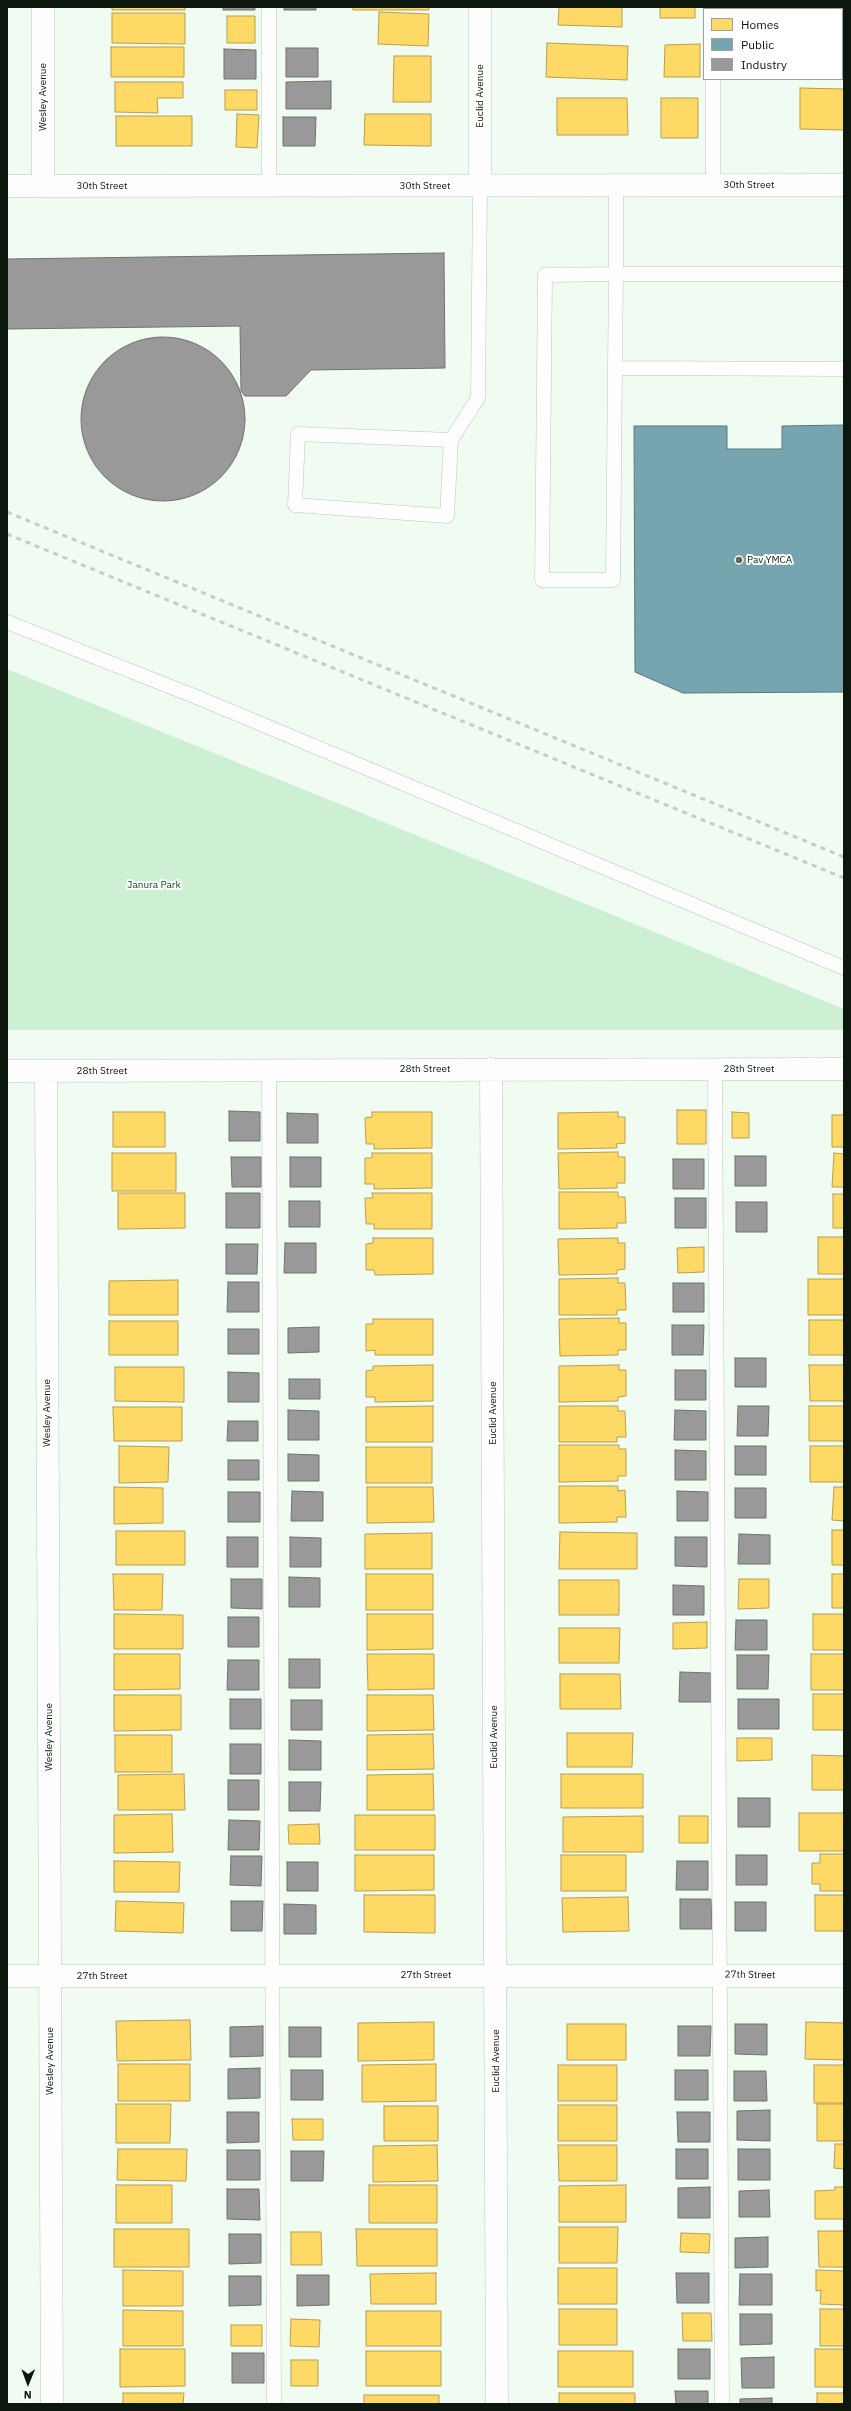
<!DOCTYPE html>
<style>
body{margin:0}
#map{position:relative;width:851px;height:2411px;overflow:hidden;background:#f0fbf2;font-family:"IBM Plex Sans",sans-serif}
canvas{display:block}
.frame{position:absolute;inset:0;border:8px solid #0c170e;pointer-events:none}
.legend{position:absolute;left:703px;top:8px;width:140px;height:72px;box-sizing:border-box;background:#fff;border:1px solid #9ea29f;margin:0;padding:5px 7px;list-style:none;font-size:12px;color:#0c170e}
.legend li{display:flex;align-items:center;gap:8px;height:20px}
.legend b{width:20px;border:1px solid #9ea29f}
.north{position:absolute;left:8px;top:2363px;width:40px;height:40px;-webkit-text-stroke:3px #fff;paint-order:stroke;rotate:181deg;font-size:11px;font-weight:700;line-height:16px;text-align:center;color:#0c170e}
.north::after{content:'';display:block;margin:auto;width:14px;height:18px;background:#0c170e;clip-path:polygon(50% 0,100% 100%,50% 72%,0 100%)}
</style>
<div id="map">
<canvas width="851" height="2411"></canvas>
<div class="frame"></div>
<ul class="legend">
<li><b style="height:11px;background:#ffd966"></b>Homes</li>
<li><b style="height:11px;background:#76a5af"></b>Public</li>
<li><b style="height:11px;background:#999"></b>Industry</li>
</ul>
<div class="north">N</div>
</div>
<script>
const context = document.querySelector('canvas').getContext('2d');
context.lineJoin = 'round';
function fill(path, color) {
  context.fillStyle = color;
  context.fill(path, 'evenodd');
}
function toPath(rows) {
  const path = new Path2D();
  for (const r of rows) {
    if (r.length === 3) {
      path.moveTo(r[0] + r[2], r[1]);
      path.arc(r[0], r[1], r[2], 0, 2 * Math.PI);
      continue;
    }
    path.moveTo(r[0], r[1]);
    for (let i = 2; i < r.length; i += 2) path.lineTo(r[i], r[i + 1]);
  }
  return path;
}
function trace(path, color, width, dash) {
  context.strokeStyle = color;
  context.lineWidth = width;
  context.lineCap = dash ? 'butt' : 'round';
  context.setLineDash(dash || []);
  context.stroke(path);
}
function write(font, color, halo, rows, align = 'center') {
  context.font = font + ' "IBM Plex Sans",sans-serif';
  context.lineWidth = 4;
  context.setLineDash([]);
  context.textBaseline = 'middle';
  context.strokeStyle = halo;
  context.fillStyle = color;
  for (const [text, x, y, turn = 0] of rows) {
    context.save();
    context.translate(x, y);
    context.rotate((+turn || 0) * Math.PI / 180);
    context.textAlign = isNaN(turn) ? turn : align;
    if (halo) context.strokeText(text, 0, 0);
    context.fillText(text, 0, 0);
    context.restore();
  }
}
fill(toPath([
 [7,669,844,1009,844,1030,7,1030]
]), '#cdefd3');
const homes = toPath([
 [112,7,185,7,185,10,112,10,112,7],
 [353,7,429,7,429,10,353,10,353,7],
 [559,7,622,7,622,27,558,25,559,7],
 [660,7,695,7,695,18,660,18,660,7],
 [725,7,758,7,757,9,725,9,725,7],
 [808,7,844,7,844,26,842,26,842,9,808,9,808,7],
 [379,12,429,14,428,46,378,44,379,12],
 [112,13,185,13,185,44,112,43,112,13],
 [227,16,255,16,255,43,227,43,227,16],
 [547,43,628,46,627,80,546,77,547,43],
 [700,44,700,77,664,77,665,45,700,44],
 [842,45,844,45,844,79,842,79,842,45],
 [111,47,184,47,184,77,111,77,111,47],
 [394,56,431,56,431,102,393,102,394,56],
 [115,82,183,82,183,98,157,98,158,113,115,112,115,82],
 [800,88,844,89,844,130,800,129,800,88],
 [225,90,257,90,257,110,225,110,225,90],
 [557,98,627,98,628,135,557,135,557,98],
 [661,98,698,98,698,138,661,138,661,98],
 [237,114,259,115,257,148,236,147,237,114],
 [365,114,431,114,431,146,364,145,365,114],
 [116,116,192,116,192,146,116,146,116,116],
 [677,1110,706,1110,706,1144,677,1144,677,1110],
 [113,1112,165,1112,165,1147,113,1147,113,1112],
 [372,1112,432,1112,432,1148,374,1149,374,1144,366,1144,365,1118,372,1117,372,1112],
 [618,1112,618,1117,625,1117,625,1143,616,1144,617,1148,558,1149,558,1113,618,1112],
 [732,1112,749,1113,749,1138,732,1138,732,1112],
 [832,1115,844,1115,844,1147,832,1147,832,1115],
 [618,1152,618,1157,625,1157,625,1183,617,1183,617,1188,559,1189,558,1153,618,1152],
 [112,1153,176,1153,176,1191,112,1191,112,1153],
 [372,1153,432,1153,432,1188,374,1189,374,1184,365,1184,365,1158,372,1158,372,1153],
 [834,1153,844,1154,844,1187,832,1187,834,1153],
 [559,1192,618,1192,618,1197,625,1197,626,1223,617,1223,617,1228,559,1229,559,1192],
 [118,1193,185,1193,185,1228,118,1229,118,1193],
 [372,1193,432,1193,432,1229,374,1229,374,1224,366,1224,365,1198,373,1198,372,1193],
 [833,1194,844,1194,844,1228,833,1228,833,1194],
 [818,1237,844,1237,844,1274,818,1274,818,1237],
 [373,1238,433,1238,433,1274,375,1275,374,1270,366,1270,366,1244,373,1243,373,1238],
 [618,1238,618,1243,625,1243,625,1269,617,1270,617,1274,559,1275,558,1239,618,1238],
 [704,1247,704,1272,678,1273,677,1248,704,1247],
 [618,1278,618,1283,625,1283,626,1310,617,1310,617,1315,559,1315,559,1279,618,1278],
 [808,1279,844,1279,844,1315,808,1315,808,1279],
 [178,1280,178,1315,109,1315,109,1281,178,1280],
 [619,1318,619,1323,626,1323,626,1350,618,1350,618,1355,560,1356,559,1319,619,1318],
 [373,1319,433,1319,433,1355,375,1355,375,1350,366,1351,366,1324,373,1324,373,1319],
 [809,1320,844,1320,844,1355,809,1355,809,1320],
 [109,1321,178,1321,178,1355,109,1355,109,1321],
 [433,1365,433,1401,375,1402,375,1397,366,1397,366,1371,373,1370,373,1366,433,1365],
 [619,1365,619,1370,626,1370,626,1396,618,1397,618,1401,559,1402,559,1366,619,1365],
 [809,1365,844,1365,844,1401,810,1401,809,1365],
 [115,1367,184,1367,184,1402,115,1401,115,1367],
 [433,1406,433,1442,366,1442,366,1407,433,1406],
 [559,1406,618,1406,618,1411,625,1411,626,1437,617,1437,617,1442,559,1442,559,1406],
 [809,1406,844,1406,844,1441,809,1441,809,1406],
 [113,1407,182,1407,182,1441,114,1441,113,1407],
 [559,1445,619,1445,619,1449,626,1449,626,1476,618,1476,618,1481,559,1482,559,1445],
 [119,1446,169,1447,168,1482,119,1483,119,1446],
 [810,1446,844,1446,844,1482,810,1482,810,1446],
 [366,1447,432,1447,432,1483,366,1483,366,1447],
 [559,1486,618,1486,618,1491,625,1490,626,1517,617,1517,617,1522,559,1523,559,1486],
 [114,1487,163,1488,163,1523,114,1524,114,1487],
 [367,1487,433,1487,434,1522,367,1523,367,1487],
 [834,1487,844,1487,844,1521,832,1520,834,1487],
 [832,1530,844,1530,844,1565,832,1565,832,1530],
 [116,1531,185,1531,185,1565,116,1565,116,1531],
 [560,1532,637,1533,637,1569,559,1569,560,1532],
 [432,1533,432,1569,365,1569,365,1534,432,1533],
 [113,1574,163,1574,162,1610,114,1610,113,1574],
 [366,1574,433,1574,433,1610,366,1610,366,1574],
 [832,1574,844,1574,844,1608,832,1608,832,1574],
 [739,1579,769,1579,769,1608,738,1609,739,1579],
 [559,1580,619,1580,619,1615,559,1615,559,1580],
 [114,1614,183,1615,183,1649,114,1649,114,1614],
 [367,1614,433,1614,433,1649,367,1650,367,1614],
 [813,1614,844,1614,844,1650,813,1650,813,1614],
 [707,1622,707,1648,673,1649,673,1623,707,1622],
 [559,1628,620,1628,619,1663,559,1663,559,1628],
 [114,1654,180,1654,180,1689,114,1690,114,1654],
 [367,1654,434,1654,434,1689,368,1690,367,1654],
 [811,1654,844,1654,844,1690,811,1690,811,1654],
 [560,1674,620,1674,621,1709,560,1709,560,1674],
 [813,1694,844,1694,844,1730,813,1730,813,1694],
 [114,1695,181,1695,181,1730,114,1731,114,1695],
 [367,1695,433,1695,434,1730,367,1731,367,1695],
 [567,1733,633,1733,632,1767,567,1767,567,1733],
 [433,1734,434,1769,367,1770,367,1735,433,1734],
 [115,1735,172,1735,172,1772,115,1772,115,1735],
 [737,1738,772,1738,772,1760,737,1761,737,1738],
 [812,1755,844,1756,844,1790,812,1790,812,1755],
 [184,1774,185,1810,118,1810,118,1775,184,1774],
 [433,1774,434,1810,367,1810,367,1775,433,1774],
 [561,1774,643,1774,643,1808,561,1808,561,1774],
 [799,1813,844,1813,844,1851,799,1851,799,1813],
 [172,1814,173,1852,114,1853,114,1815,172,1814],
 [355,1815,435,1815,435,1850,355,1850,355,1815],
 [643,1816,643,1852,563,1852,563,1817,643,1816],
 [679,1816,708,1816,708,1843,679,1843,679,1816],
 [319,1824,320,1844,289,1844,288,1825,319,1824],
 [820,1854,844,1854,844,1891,820,1891,820,1884,812,1884,812,1863,820,1863,820,1854],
 [355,1855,434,1855,434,1890,355,1891,355,1855],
 [561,1855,626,1855,626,1891,561,1891,561,1855],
 [114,1861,180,1862,179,1892,114,1892,114,1861],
 [364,1895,435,1895,435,1933,364,1932,364,1895],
 [815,1895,844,1895,844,1931,815,1931,815,1895],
 [628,1897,629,1931,563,1932,562,1898,628,1897],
 [116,1901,184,1903,183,1933,115,1931,116,1901],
 [190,2020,191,2060,117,2061,116,2021,190,2020],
 [434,2022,434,2060,358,2061,358,2023,434,2022],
 [806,2022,844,2023,844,2060,805,2059,806,2022],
 [567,2024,626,2024,626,2060,567,2060,567,2024],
 [118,2064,190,2064,190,2101,118,2101,118,2064],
 [436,2064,436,2101,362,2102,362,2065,436,2064],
 [558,2065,617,2065,617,2101,558,2101,558,2065],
 [814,2065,844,2065,844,2103,814,2103,814,2065],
 [116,2104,171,2104,170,2143,116,2143,116,2104],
 [817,2104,844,2104,844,2141,817,2141,817,2104],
 [558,2105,617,2105,617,2141,558,2141,558,2105],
 [384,2106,438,2106,438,2141,384,2141,384,2106],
 [292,2119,323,2119,323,2140,293,2140,292,2119],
 [835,2144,844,2144,844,2169,834,2168,835,2144],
 [437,2145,438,2181,373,2182,373,2146,437,2145],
 [558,2145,617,2145,617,2181,559,2181,558,2145],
 [118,2149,187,2149,186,2181,117,2180,118,2149],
 [116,2185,172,2185,172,2223,116,2223,116,2185],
 [369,2185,437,2185,437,2223,369,2223,369,2185],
 [626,2185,626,2222,559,2222,559,2186,626,2185],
 [835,2187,844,2187,844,2219,815,2219,815,2191,835,2190,835,2187],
 [559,2227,618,2227,617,2263,559,2263,559,2227],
 [114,2229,189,2229,189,2267,114,2267,114,2229],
 [356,2229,437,2229,437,2266,357,2266,356,2229],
 [818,2231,844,2231,844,2267,819,2267,818,2231],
 [291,2232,321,2232,322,2265,291,2265,291,2232],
 [681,2233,710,2234,709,2253,680,2252,681,2233],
 [558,2268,617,2268,617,2304,558,2304,558,2268],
 [123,2270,183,2271,183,2306,123,2306,123,2270],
 [816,2270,844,2271,844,2305,820,2304,821,2290,816,2291,816,2270],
 [436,2273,436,2304,371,2304,370,2274,436,2273],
 [559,2309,617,2309,617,2345,559,2345,559,2309],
 [820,2309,844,2309,844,2346,820,2346,820,2309],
 [123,2310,183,2311,183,2346,123,2346,123,2310],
 [366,2311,441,2311,441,2346,366,2346,366,2311],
 [682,2313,711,2313,712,2341,683,2341,682,2313],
 [291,2319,320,2320,319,2347,290,2346,291,2319],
 [231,2325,262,2325,262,2346,231,2346,231,2325],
 [120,2349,185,2349,185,2386,120,2387,120,2349],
 [815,2349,844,2349,844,2387,815,2387,815,2349],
 [366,2351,441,2351,441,2386,366,2386,366,2351],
 [558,2351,633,2351,633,2387,558,2387,558,2351],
 [291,2360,318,2360,318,2386,291,2386,291,2360],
 [123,2393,184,2393,183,2404,123,2404,123,2393],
 [559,2393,635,2393,635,2404,559,2404,559,2393],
 [817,2393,844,2393,844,2404,817,2404,817,2393],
 [364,2395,439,2395,439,2404,364,2404,364,2395]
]);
fill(homes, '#ffd966');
trace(homes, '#b69f4c', 1);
const public = toPath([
 [844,425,844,692,683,693,635,672,634,426,727,426,727,449,782,449,782,426,844,425]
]);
fill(public, '#76a5af');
trace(public, '#567a7f', 1);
const industry = toPath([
 [223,7,255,7,255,10,223,10,223,7],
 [284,7,316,7,316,10,284,10,284,7],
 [286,48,318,48,318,77,286,77,286,48],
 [224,49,256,50,256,79,224,79,224,49],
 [331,81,331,109,286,109,286,82,331,81],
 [283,117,316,117,315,146,283,146,283,117],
 [444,253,445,368,311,370,286,396,245,396,241,391,240,326,7,329,7,259,444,253],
 [163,419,82],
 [229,1111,260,1112,260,1141,229,1141,229,1111],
 [287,1113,318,1114,318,1143,287,1143,287,1113],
 [735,1156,766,1156,766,1186,735,1186,735,1156],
 [231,1157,261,1157,261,1187,232,1187,231,1157],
 [290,1157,321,1157,321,1187,290,1187,290,1157],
 [673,1159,704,1159,704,1189,673,1189,673,1159],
 [226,1193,260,1193,260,1228,226,1228,226,1193],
 [675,1198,706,1198,706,1228,675,1228,675,1198],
 [289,1201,320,1201,320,1227,289,1227,289,1201],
 [736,1202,767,1202,767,1232,736,1232,736,1202],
 [285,1243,316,1243,316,1273,284,1273,285,1243],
 [226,1244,258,1244,257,1274,226,1274,226,1244],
 [228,1282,259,1282,259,1312,227,1312,228,1282],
 [673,1283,704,1283,704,1312,673,1312,673,1283],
 [672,1325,704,1325,703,1355,672,1355,672,1325],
 [319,1327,319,1352,288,1353,288,1328,319,1327],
 [228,1329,259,1329,259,1354,228,1354,228,1329],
 [735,1358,766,1358,766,1387,735,1387,735,1358],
 [675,1370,706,1370,706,1400,675,1400,675,1370],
 [228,1372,259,1373,259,1402,228,1402,228,1372],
 [289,1379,320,1379,320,1399,289,1399,289,1379],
 [738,1406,769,1406,768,1436,737,1436,738,1406],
 [288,1410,319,1411,319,1440,288,1440,288,1410],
 [675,1410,706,1411,706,1440,674,1440,675,1410],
 [228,1421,258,1421,258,1441,227,1441,228,1421],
 [735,1446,766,1446,766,1475,735,1475,735,1446],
 [675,1450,706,1451,706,1480,675,1480,675,1450],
 [288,1454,319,1455,319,1481,288,1481,288,1454],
 [228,1460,259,1460,259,1480,228,1480,228,1460],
 [735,1488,766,1488,766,1518,735,1518,735,1488],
 [292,1491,323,1492,323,1521,291,1521,292,1491],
 [677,1491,708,1492,708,1521,677,1521,677,1491],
 [228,1492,260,1492,260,1522,228,1522,228,1492],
 [739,1534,770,1535,770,1564,738,1564,739,1534],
 [227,1537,258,1537,258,1567,227,1567,227,1537],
 [290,1537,321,1538,321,1567,290,1567,290,1537],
 [675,1537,707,1537,707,1567,675,1566,675,1537],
 [289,1577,320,1578,320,1607,289,1607,289,1577],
 [231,1579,262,1579,262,1609,231,1608,231,1579],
 [673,1585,704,1586,704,1615,673,1615,673,1585],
 [228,1617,259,1617,259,1647,228,1647,228,1617],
 [736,1620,767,1620,767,1650,735,1650,736,1620],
 [737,1655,769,1655,768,1689,737,1689,737,1655],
 [289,1659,320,1659,320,1688,289,1688,289,1659],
 [228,1660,259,1660,259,1690,227,1690,228,1660],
 [680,1672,711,1673,711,1702,679,1702,680,1672],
 [230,1699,261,1699,261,1729,230,1729,230,1699],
 [738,1699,779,1699,779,1729,738,1729,738,1699],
 [291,1700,322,1700,322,1730,291,1730,291,1700],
 [289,1740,321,1741,321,1770,289,1770,289,1740],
 [230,1744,261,1744,261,1774,230,1774,230,1744],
 [228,1780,259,1780,259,1810,228,1810,228,1780],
 [289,1782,321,1782,320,1811,289,1811,289,1782],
 [738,1798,770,1798,770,1827,738,1827,738,1798],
 [229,1820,260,1821,259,1850,228,1850,229,1820],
 [736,1855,767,1855,767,1885,736,1885,736,1855],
 [231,1856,262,1856,261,1886,230,1885,231,1856],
 [677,1861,708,1861,708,1890,676,1890,677,1861],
 [287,1862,318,1862,318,1891,287,1891,287,1862],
 [680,1899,711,1899,712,1929,680,1929,680,1899],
 [231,1901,263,1901,262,1931,231,1931,231,1901],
 [735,1902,766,1902,766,1931,735,1931,735,1902],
 [284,1904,316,1905,316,1934,284,1934,284,1904],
 [735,2024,767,2024,767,2055,735,2054,735,2024],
 [263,2026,263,2056,230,2057,230,2027,263,2026],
 [678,2026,711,2026,710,2056,678,2056,678,2026],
 [289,2027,321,2027,321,2057,289,2057,289,2027],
 [260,2068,260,2098,228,2099,228,2069,260,2068],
 [291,2070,323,2070,323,2100,291,2100,291,2070],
 [675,2070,708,2070,708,2100,675,2100,675,2070],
 [734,2071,766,2071,767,2101,734,2101,734,2071],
 [770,2110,770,2141,737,2140,737,2111,770,2110],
 [227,2112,259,2112,259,2142,227,2143,227,2112],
 [677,2112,710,2112,710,2142,678,2142,677,2112],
 [676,2149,708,2149,708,2179,676,2179,676,2149],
 [738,2149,770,2149,770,2180,738,2180,738,2149],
 [227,2150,260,2150,260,2180,227,2180,227,2150],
 [291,2151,324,2151,323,2181,291,2181,291,2151],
 [710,2187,710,2218,678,2218,678,2188,710,2187],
 [227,2189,259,2189,260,2220,227,2219,227,2189],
 [769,2190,770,2217,739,2217,739,2191,769,2190],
 [229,2234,261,2234,261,2263,229,2264,229,2234],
 [768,2237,768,2267,735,2268,735,2238,768,2237],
 [676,2273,709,2273,709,2303,677,2303,676,2273],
 [740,2274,772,2274,772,2305,739,2305,740,2274],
 [297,2275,329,2275,329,2305,297,2306,297,2275],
 [229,2276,261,2276,261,2305,229,2306,229,2276],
 [740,2314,772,2314,772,2344,740,2345,740,2314],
 [678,2349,710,2349,710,2379,678,2379,678,2349],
 [232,2353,264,2353,264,2383,232,2383,232,2353],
 [774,2357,774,2388,742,2388,741,2358,774,2357],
 [675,2391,708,2391,708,2404,676,2404,675,2391],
 [772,2398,772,2404,740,2404,740,2399,772,2398]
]);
fill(industry, '#999');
trace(industry, '#6f726f', 1);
const service = toPath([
 [269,7,269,186],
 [713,7,713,9],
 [713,79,713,185],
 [616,186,616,274,615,368,613,580,542,580,545,275,616,274,844,274],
 [615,368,844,369],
 [451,440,298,434,295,505,447,516,451,440,478,398,480,186],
 [7,622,199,698,844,968],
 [715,1069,722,2404],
 [269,1070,274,2404]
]);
const minor = toPath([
 [43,7,43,186],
 [480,7,480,186],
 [7,186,844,185],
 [491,1069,497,2404],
 [7,1071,844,1069],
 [46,1071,52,2404],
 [7,1976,844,1976]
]);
trace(service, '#bbc6bd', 15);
trace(minor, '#bbc6bd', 23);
trace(service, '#fdfefd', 14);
trace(minor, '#fdfefd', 22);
trace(toPath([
 [7,512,844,857],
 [7,534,844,878]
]), '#c8cbc8', 3, [5, 5]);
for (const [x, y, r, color] of [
 [739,560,4,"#5c675e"]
]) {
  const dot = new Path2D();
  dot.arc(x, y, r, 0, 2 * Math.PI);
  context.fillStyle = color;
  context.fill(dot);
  trace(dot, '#fff', 1.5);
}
write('10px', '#0c170e', '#fff', [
 ["Euclid Avenue",480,96,-90],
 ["Wesley Avenue",43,97,-90],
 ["30th Street",749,185],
 ["30th Street",102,186],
 ["30th Street",425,186],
 ["28th Street",425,1069],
 ["28th Street",749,1069],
 ["28th Street",102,1071],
 ["Wesley Avenue",47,1413,-90],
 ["Euclid Avenue",493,1413,-90],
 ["Wesley Avenue",49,1737,-90],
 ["Euclid Avenue",494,1737,-90],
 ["27th Street",426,1975],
 ["27th Street",750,1975,1],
 ["27th Street",102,1976],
 ["Wesley Avenue",50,2061,-90],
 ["Euclid Avenue",496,2061,-90]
]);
write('10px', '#0c170e', '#fff', [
 ["Pav YMCA",747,560]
], 'left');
write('10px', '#0e4820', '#fff', [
 ["Janura Park",154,885]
]);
</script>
